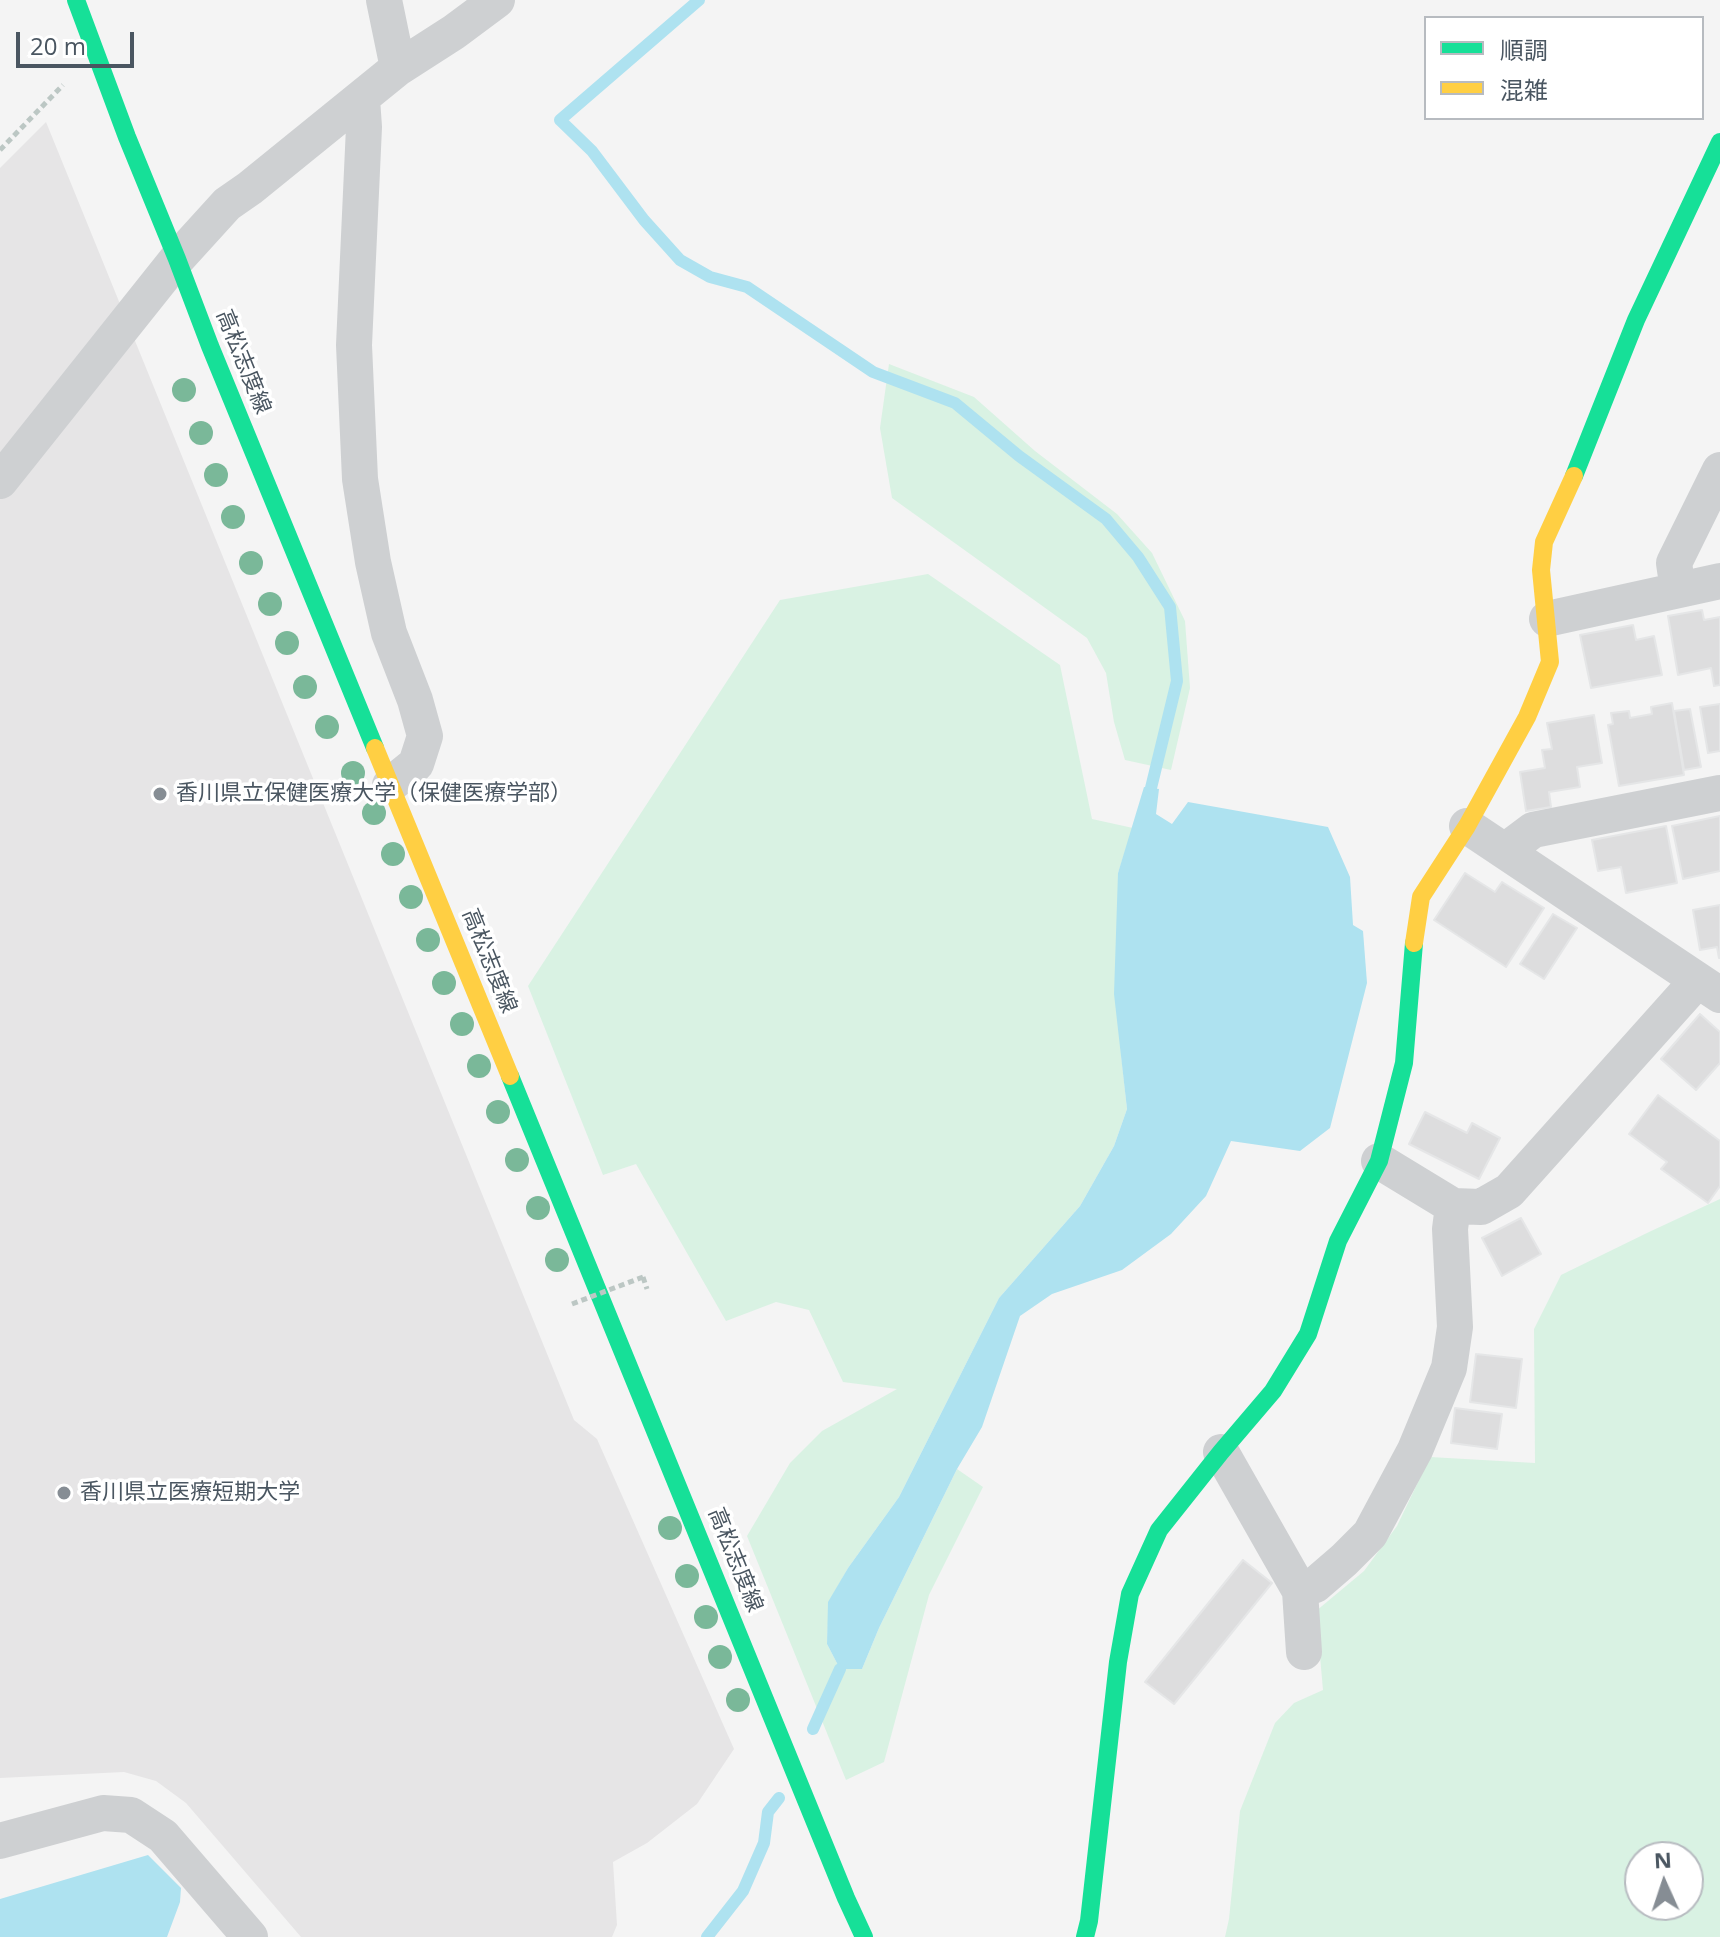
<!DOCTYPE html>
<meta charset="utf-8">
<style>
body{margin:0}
#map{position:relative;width:1720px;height:1937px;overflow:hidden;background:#f4f4f4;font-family:"Open Sans","Noto Sans JP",sans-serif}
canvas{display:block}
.legend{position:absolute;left:1424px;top:16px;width:280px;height:104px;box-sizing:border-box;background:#fff;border:2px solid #b7bbc0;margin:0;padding:10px 14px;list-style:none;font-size:24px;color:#4a5661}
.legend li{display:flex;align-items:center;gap:16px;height:40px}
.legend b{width:40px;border:2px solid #b7bbc0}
.north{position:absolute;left:1624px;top:1841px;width:80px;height:80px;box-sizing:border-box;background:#fff;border:2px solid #b7bbc0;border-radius:50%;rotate:357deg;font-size:22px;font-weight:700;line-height:32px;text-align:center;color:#4a5661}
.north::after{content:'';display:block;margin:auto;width:28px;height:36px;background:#868d94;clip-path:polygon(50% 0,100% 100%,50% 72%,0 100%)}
.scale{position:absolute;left:16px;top:32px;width:118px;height:36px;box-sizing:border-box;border:4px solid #4a5661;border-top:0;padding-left:10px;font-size:24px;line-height:28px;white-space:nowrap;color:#4a5661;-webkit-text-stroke:6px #fff;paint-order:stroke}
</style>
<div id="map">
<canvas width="1720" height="1937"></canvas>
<ul class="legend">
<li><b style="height:10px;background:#16e098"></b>順調</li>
<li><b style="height:10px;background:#ffcf43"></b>混雑</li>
</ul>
<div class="north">N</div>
<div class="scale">20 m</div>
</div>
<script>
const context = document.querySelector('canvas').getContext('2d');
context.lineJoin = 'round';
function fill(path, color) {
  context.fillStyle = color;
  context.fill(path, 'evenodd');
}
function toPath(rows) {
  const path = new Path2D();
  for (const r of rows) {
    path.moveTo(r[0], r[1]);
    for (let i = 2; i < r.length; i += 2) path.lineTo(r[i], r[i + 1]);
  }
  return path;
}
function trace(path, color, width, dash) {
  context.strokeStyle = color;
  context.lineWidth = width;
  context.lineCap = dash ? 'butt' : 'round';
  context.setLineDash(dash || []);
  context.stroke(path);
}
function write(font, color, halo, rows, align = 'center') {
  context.font = font + ' "Open Sans","Noto Sans JP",sans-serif';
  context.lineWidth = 7;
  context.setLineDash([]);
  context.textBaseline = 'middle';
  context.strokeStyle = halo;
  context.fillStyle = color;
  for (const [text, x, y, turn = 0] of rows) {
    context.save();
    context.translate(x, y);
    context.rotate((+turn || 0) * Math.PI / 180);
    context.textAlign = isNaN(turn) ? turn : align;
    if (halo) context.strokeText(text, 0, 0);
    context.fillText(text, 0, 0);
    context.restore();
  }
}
fill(toPath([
 [46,122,574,1420,597,1439,734,1749,697,1804,647,1843,613,1862,617,1925,612,1937,301,1937,186,1803,156,1781,124,1772,0,1778,0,168]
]), '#e6e5e6');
fill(toPath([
 [889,364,974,397,1035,451,1117,514,1152,553,1185,621,1190,688,1171,770,1125,760,1114,722,1106,673,1087,638,892,498,880,428],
 [928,574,1060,665,1092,819,1133,828,1118,873,1121,1054,1127,1109,1114,1146,1080,1206,999,1298,899,1497,848,1568,829,1602,827,1644,840,1669,862,1669,879,1628,957,1469,983,1487,929,1595,884,1762,846,1780,747,1536,790,1463,822,1431,897,1389,843,1382,809,1310,776,1302,726,1321,636,1164,603,1175,528,986,780,600],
 [1720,1199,1720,1937,1225,1937,1229,1919,1240,1811,1275,1723,1294,1703,1323,1690,1316,1611,1364,1571,1397,1526,1430,1457,1535,1463,1534,1329,1561,1275,1649,1232],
 [1640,1857,1688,1857,1688,1905,1640,1905]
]), '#d9f2e3');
fill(toPath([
 [1144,787,1159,789,1156,814,1172,824,1188,802,1328,827,1350,877,1353,925,1363,931,1367,983,1330,1128,1300,1151,1231,1141,1206,1196,1171,1234,1122,1270,1052,1294,1020,1316,982,1427,957,1469,879,1628,862,1669,840,1669,827,1644,828,1602,848,1568,899,1497,999,1298,1080,1206,1114,1146,1127,1109,1114,994,1118,873],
 [148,1855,181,1888,180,1902,167,1937,0,1937,0,1899]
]), '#aee2f0');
trace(toPath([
 [699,0,560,120,592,151,644,220,680,260,710,277,747,287,873,372,955,403,1019,456,1106,519,1138,557,1170,607,1177,681,1151,788],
 [813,1729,840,1669],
 [707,1937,743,1891,764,1843,768,1812,779,1798]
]), '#aee2f0', 12);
const building = toPath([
 [1702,610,1704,620,1720,617,1720,685,1714,686,1711,668,1678,675,1668,616,1702,610],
 [1633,625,1636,640,1654,636,1662,675,1591,688,1580,635,1633,625],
 [1672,703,1684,775,1619,786,1608,725,1613,724,1611,713,1629,711,1630,718,1652,714,1651,707,1672,703],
 [1720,704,1720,751,1708,753,1700,707,1720,704],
 [1690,709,1701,767,1684,770,1674,711,1690,709],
 [1594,715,1602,763,1577,767,1580,787,1549,792,1551,807,1526,811,1520,772,1545,768,1542,750,1552,749,1547,723,1594,715],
 [1720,816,1720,871,1683,879,1672,826,1720,816],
 [1666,826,1677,883,1626,893,1621,867,1598,871,1592,840,1666,826],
 [1465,873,1495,892,1502,882,1544,908,1506,967,1434,920,1465,873],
 [1720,905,1720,958,1719,958,1717,947,1700,950,1693,910,1720,905],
 [1553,914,1577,928,1544,979,1520,964,1553,914],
 [1700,1014,1720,1032,1720,1063,1696,1090,1661,1059,1700,1014],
 [1658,1095,1720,1141,1720,1186,1708,1203,1661,1169,1667,1162,1629,1134,1658,1095],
 [1425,1112,1467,1133,1472,1123,1500,1138,1479,1179,1409,1144,1425,1112],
 [1521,1218,1541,1254,1502,1276,1482,1238,1521,1218],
 [1476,1354,1522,1359,1516,1408,1470,1402,1476,1354],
 [1455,1408,1502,1414,1497,1449,1451,1443,1455,1408],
 [1243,1560,1272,1583,1174,1704,1145,1682,1243,1560]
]);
fill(building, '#ddddde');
trace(building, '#e5e6e7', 2);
trace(toPath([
 [0,150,63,85],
 [643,1277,647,1289]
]), '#bcc7c4', 5, [6, 4]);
trace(toPath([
 [384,0,398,68],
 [362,99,364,127,354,345,360,479,373,562,389,633,415,700,425,736,416,764,390,785],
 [0,481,177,259,227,204,250,188,398,68,454,32,497,0],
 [1678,590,1674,563,1720,470],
 [1547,619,1720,581],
 [1467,826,1720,995],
 [1505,851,1533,830,1720,793],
 [1379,1161,1453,1206,1481,1207,1509,1191,1697,981],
 [1221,1452,1300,1591],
 [1304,1652,1300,1591,1315,1585,1344,1560,1370,1534,1415,1450,1449,1368,1455,1327,1450,1229,1453,1206],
 [0,1841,103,1813,131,1815,163,1836,250,1937]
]), '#ced0d2', 36);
trace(toPath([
 [76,0,127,137,177,259,210,346,375,748],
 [1574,476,1636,320,1720,142],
 [510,1076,846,1898,864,1937],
 [1085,1937,1089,1921,1118,1662,1130,1594,1159,1530,1221,1452,1273,1391,1308,1334,1338,1241,1379,1161,1404,1063,1414,943]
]), '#16e098', 18);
trace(toPath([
 [375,748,510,1076],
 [1414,943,1421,897,1467,826,1527,717,1550,662,1541,570,1544,542,1574,476]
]), '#ffcf43', 18);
trace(toPath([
 [572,1304,643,1277]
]), '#bcc7c4', 5, [6, 4]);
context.fillStyle = '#7ab899';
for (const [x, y] of [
 [184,390],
 [201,433],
 [216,475],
 [233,517],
 [251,563],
 [270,604],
 [287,643],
 [305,687],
 [327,727],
 [353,773],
 [374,813],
 [393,854],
 [411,897],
 [428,940],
 [444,983],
 [462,1024],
 [479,1066],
 [498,1112],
 [517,1160],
 [538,1208],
 [557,1260],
 [670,1528],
 [687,1576],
 [706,1617],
 [720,1657],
 [738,1700]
]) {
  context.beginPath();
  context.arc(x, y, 12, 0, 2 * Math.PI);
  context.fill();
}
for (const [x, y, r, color] of [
 [160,794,8,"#868d94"],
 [64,1493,8,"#868d94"]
]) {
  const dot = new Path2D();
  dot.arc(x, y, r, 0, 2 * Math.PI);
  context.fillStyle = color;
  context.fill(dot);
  trace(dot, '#fff', 3);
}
write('22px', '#4a5661', '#fff', [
 ["高松志度線",243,362,68],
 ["高松志度線",489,961,68],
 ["高松志度線",735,1560,68]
]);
write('22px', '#4a5661', '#fff', [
 ["香川県立保健医療大学（保健医療学部）",176,794],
 ["香川県立医療短期大学",80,1493]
], 'left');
</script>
